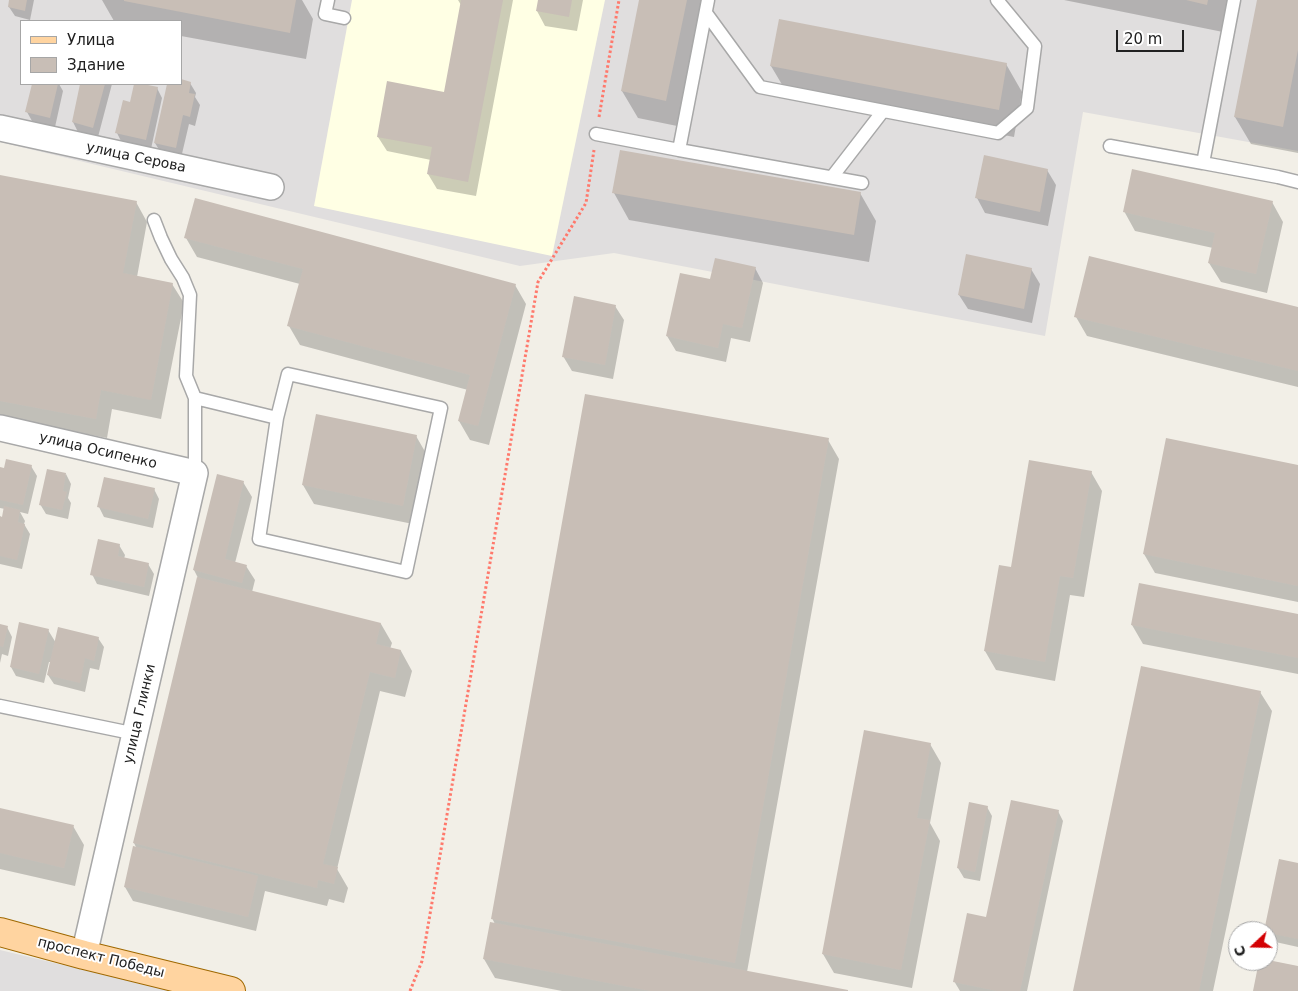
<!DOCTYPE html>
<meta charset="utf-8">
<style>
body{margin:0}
#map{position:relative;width:1298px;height:991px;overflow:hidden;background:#f2efe7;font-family:"DejaVu Sans",sans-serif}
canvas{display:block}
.legend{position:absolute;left:20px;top:20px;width:162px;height:65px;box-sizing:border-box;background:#fff;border:1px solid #a6a6a6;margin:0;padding:6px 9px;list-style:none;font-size:15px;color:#212121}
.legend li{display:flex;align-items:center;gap:10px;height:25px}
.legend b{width:25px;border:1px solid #a6a6a6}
.north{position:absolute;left:1228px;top:921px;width:50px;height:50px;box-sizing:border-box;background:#fff;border:1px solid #a6a6a6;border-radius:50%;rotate:249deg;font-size:14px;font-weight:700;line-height:20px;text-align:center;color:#212121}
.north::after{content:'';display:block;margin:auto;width:18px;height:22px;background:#d30003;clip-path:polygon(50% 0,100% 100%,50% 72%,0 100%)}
.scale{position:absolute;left:1116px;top:30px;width:68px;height:22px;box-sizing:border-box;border:2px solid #212121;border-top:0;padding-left:6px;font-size:15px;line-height:18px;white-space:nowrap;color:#212121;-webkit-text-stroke:4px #fff;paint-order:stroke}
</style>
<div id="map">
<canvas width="1298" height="991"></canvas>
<ul class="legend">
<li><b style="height:6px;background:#ffd4a0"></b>Улица</li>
<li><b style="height:14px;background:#c8beb6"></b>Здание</li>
</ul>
<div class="north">С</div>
<div class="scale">20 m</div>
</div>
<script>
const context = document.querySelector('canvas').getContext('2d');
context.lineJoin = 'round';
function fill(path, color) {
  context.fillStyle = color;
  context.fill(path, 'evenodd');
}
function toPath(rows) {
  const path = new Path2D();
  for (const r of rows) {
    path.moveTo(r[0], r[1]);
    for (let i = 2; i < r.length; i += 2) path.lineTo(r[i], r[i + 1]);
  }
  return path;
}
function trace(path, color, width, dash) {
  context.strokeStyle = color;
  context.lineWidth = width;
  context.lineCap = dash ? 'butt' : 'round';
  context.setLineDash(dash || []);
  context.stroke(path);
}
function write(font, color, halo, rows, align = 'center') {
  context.font = font + ' "DejaVu Sans",sans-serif';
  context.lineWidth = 4;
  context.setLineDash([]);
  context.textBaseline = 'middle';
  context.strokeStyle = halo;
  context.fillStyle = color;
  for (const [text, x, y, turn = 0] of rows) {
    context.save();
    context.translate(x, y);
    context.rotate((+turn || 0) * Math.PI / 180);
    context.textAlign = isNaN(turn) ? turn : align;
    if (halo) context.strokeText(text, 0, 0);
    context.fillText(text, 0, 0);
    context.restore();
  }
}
fill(toPath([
 [0,0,1298,0,1298,151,1083,112,1045,336,614,253,520,266,0,142],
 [21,21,181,21,181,84,21,84],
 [0,950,172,991,0,991]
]), '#e0dede');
fill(toPath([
 [352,0,605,0,552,256,314,206]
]), '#ffffe4');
fill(toPath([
 [11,0,34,0,30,20,15,16,9,7],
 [102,0,302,0,313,19,306,59,181,36,181,21,114,21],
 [458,0,513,0,476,196,437,189,428,174,431,160,387,151,378,137,445,93,461,5],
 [539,0,583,0,577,31,545,26,537,11],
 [641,0,708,0,682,127,638,118,622,91],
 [1064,0,1229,0,1223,32],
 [1258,0,1298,0,1298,153,1251,144,1235,117],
 [1006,64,1022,92,1014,137,787,93,771,66],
 [190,83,196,93,195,97,200,105,195,126,189,124,181,158,161,153,155,143,169,84],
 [33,84,59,84,63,91,55,127,32,121,27,112],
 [82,84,112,84,98,137,78,132,73,122],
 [135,84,157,88,162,98,151,149,122,143,117,133,131,103],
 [1047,170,1056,185,1048,226,985,213,977,198],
 [0,176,136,202,147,222,137,277,172,284,184,303,161,419,112,409,107,438,0,417],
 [614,193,860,193,876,221,869,262,629,220],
 [1272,202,1283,222,1267,293,1221,282,1209,263,1213,248,1135,231,1124,211],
 [186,238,515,285,526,304,489,445,470,440,459,421,468,390,300,345,289,326,300,284,197,257],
 [755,268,763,283,750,342,731,338,726,362,676,351,667,336,711,280],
 [1031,269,1040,284,1032,323,968,309,959,295],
 [615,306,624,320,613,379,572,371,563,356],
 [1298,308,1298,387,1087,336,1076,317],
 [416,436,427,455,413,524,314,504,303,485],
 [828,440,839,459,747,972,847,991,562,991,495,978,484,959,495,924,492,918],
 [31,466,37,476,28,514,20,512,25,521,24,524,30,534,22,569,0,564,0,518,3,518,5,509,0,508,0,468,4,469],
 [1298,466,1298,602,1155,573,1144,554],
 [1091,472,1102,491,1084,597,1070,595,1055,681,996,670,985,651,1012,568],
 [66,474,71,484,68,498,71,503,68,519,46,514,40,504],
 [218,476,243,482,252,497,235,563,246,566,255,580,252,592,381,624,392,643,390,649,401,651,412,671,405,697,380,691,337,869,348,888,344,903,329,899,327,906,265,891,256,931,133,901,125,887,137,849,134,843,198,578,194,570],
 [154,489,159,499,153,528,104,517,99,507],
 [119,545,125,555,124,559,148,564,154,574,149,596,97,584,92,574],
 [1298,616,1298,674,1143,644,1132,625],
 [0,626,7,627,12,637,8,656,2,654,0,663],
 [48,630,56,643,98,638,104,647,99,670,90,668,85,692,54,684,48,675,51,662,49,662,44,683,16,676,11,667],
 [1260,692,1272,711,1213,991,1074,991],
 [930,744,941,763,930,823,940,841,912,988,834,973,823,954],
 [987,807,992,816,980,881,964,878,958,868],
 [0,809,73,826,84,845,75,886,0,869],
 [1058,811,1063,821,1027,991,960,991,954,981,987,918],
 [1298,864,1298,947,1271,941,1268,937,1268,931,1265,931]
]), '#0003');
fill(toPath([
 [9,0,27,0,25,11,8,7],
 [124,0,296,0,290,33,124,1],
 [461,0,503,0,468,182,427,174,432,147,377,137,387,81,444,92],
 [538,0,572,0,569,17,536,11],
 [639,0,687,0,666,101,621,91],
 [1186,0,1208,0,1207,5],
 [1257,0,1298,0,1298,50,1283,127,1234,117],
 [779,19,1007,63,999,110,770,66],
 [181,79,191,82,189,93,195,94,190,117,183,115,176,148,154,143,167,84,181,84],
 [32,84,58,84,50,118,25,112],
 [80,84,105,84,93,128,72,122],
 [134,84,143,84,158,87,146,140,115,133,123,100,130,102],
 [620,150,861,192,854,235,612,193],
 [984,155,1048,169,1040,212,975,198],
 [1132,169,1273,201,1256,274,1208,263,1215,233,1123,212],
 [0,175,137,201,123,273,173,283,151,400,101,390,96,419,0,401],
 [195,198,516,284,478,426,458,421,470,375,287,326,303,269,184,238],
 [966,254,1032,268,1024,309,958,295],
 [1089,256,1298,307,1298,371,1074,317],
 [715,258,756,267,742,328,723,324,718,348,666,336,680,273,710,279],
 [574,296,616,305,605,365,562,357],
 [585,394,829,438,735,963,491,919],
 [316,414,417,435,403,506,302,485],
 [1166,438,1298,465,1298,586,1143,554],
 [6,459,32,465,23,505,0,500,0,467,4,468],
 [1029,460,1092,471,1073,578,1060,576,1045,662,984,651,999,565,1011,567],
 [47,469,66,473,63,491,67,492,62,510,39,505],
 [217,474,244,481,225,559,247,565,242,583,193,570],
 [104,477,155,488,148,519,97,507],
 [4,506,20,510,18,522,25,524,17,560,0,556,0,516,2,517],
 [98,539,120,544,118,556,149,563,144,587,90,575],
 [197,577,381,623,376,644,401,650,395,678,370,672,323,864,338,867,334,884,318,880,317,888,133,843],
 [1139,583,1298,614,1298,658,1131,625],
 [19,622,49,629,39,674,10,667],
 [0,624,8,626,3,647,0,646],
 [58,627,99,637,94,661,85,658,80,683,47,675],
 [1141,666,1261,691,1199,991,1073,991],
 [864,730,931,743,917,818,930,820,901,970,822,954],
 [1011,800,1059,810,1020,991,997,991,953,982,967,913,986,917],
 [969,802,988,806,975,872,957,868],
 [0,808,74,825,64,868,0,853],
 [133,846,258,876,248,917,124,887],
 [1279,859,1298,863,1298,939,1268,933,1268,931,1264,931],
 [490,922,848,990,848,991,650,991,483,959],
 [1268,960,1298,966,1298,991,1253,991,1259,961]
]), '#c8beb6');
const lane = toPath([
 [328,0,325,14,344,18],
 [1234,0,1203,163,1278,177,1298,182],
 [706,13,760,87,998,133,1027,108,1035,46,997,0],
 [596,134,679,150,708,0],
 [1110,146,1203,163],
 [679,150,862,183],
 [832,177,883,111],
 [154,220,161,238,171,259,183,278,190,295,186,376,195,398,195,473],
 [195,398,277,418,259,539,406,572,441,408,288,374,277,418],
 [0,706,136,734]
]);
const street = toPath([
 [0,128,271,187],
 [0,428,195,473,84,955]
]);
const primary = toPath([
 [0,932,84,955,231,991]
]);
trace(lane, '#a8a8a8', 15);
trace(street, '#a8a8a8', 28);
trace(primary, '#9f6800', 30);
trace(toPath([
 [599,117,619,0],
 [410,991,422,961,538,282,586,203,594,150]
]), '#ff796c', 3, [2.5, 2.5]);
trace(lane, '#fff', 12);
trace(street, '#fff', 25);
trace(primary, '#ffd4a0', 28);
write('14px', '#212121', '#fff', [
 ["улица Серова",136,158,12],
 ["улица Осипенко",98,451,13],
 ["улица Глинки",140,714,-77],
 ["проспект Победы",101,958,14]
]);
</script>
